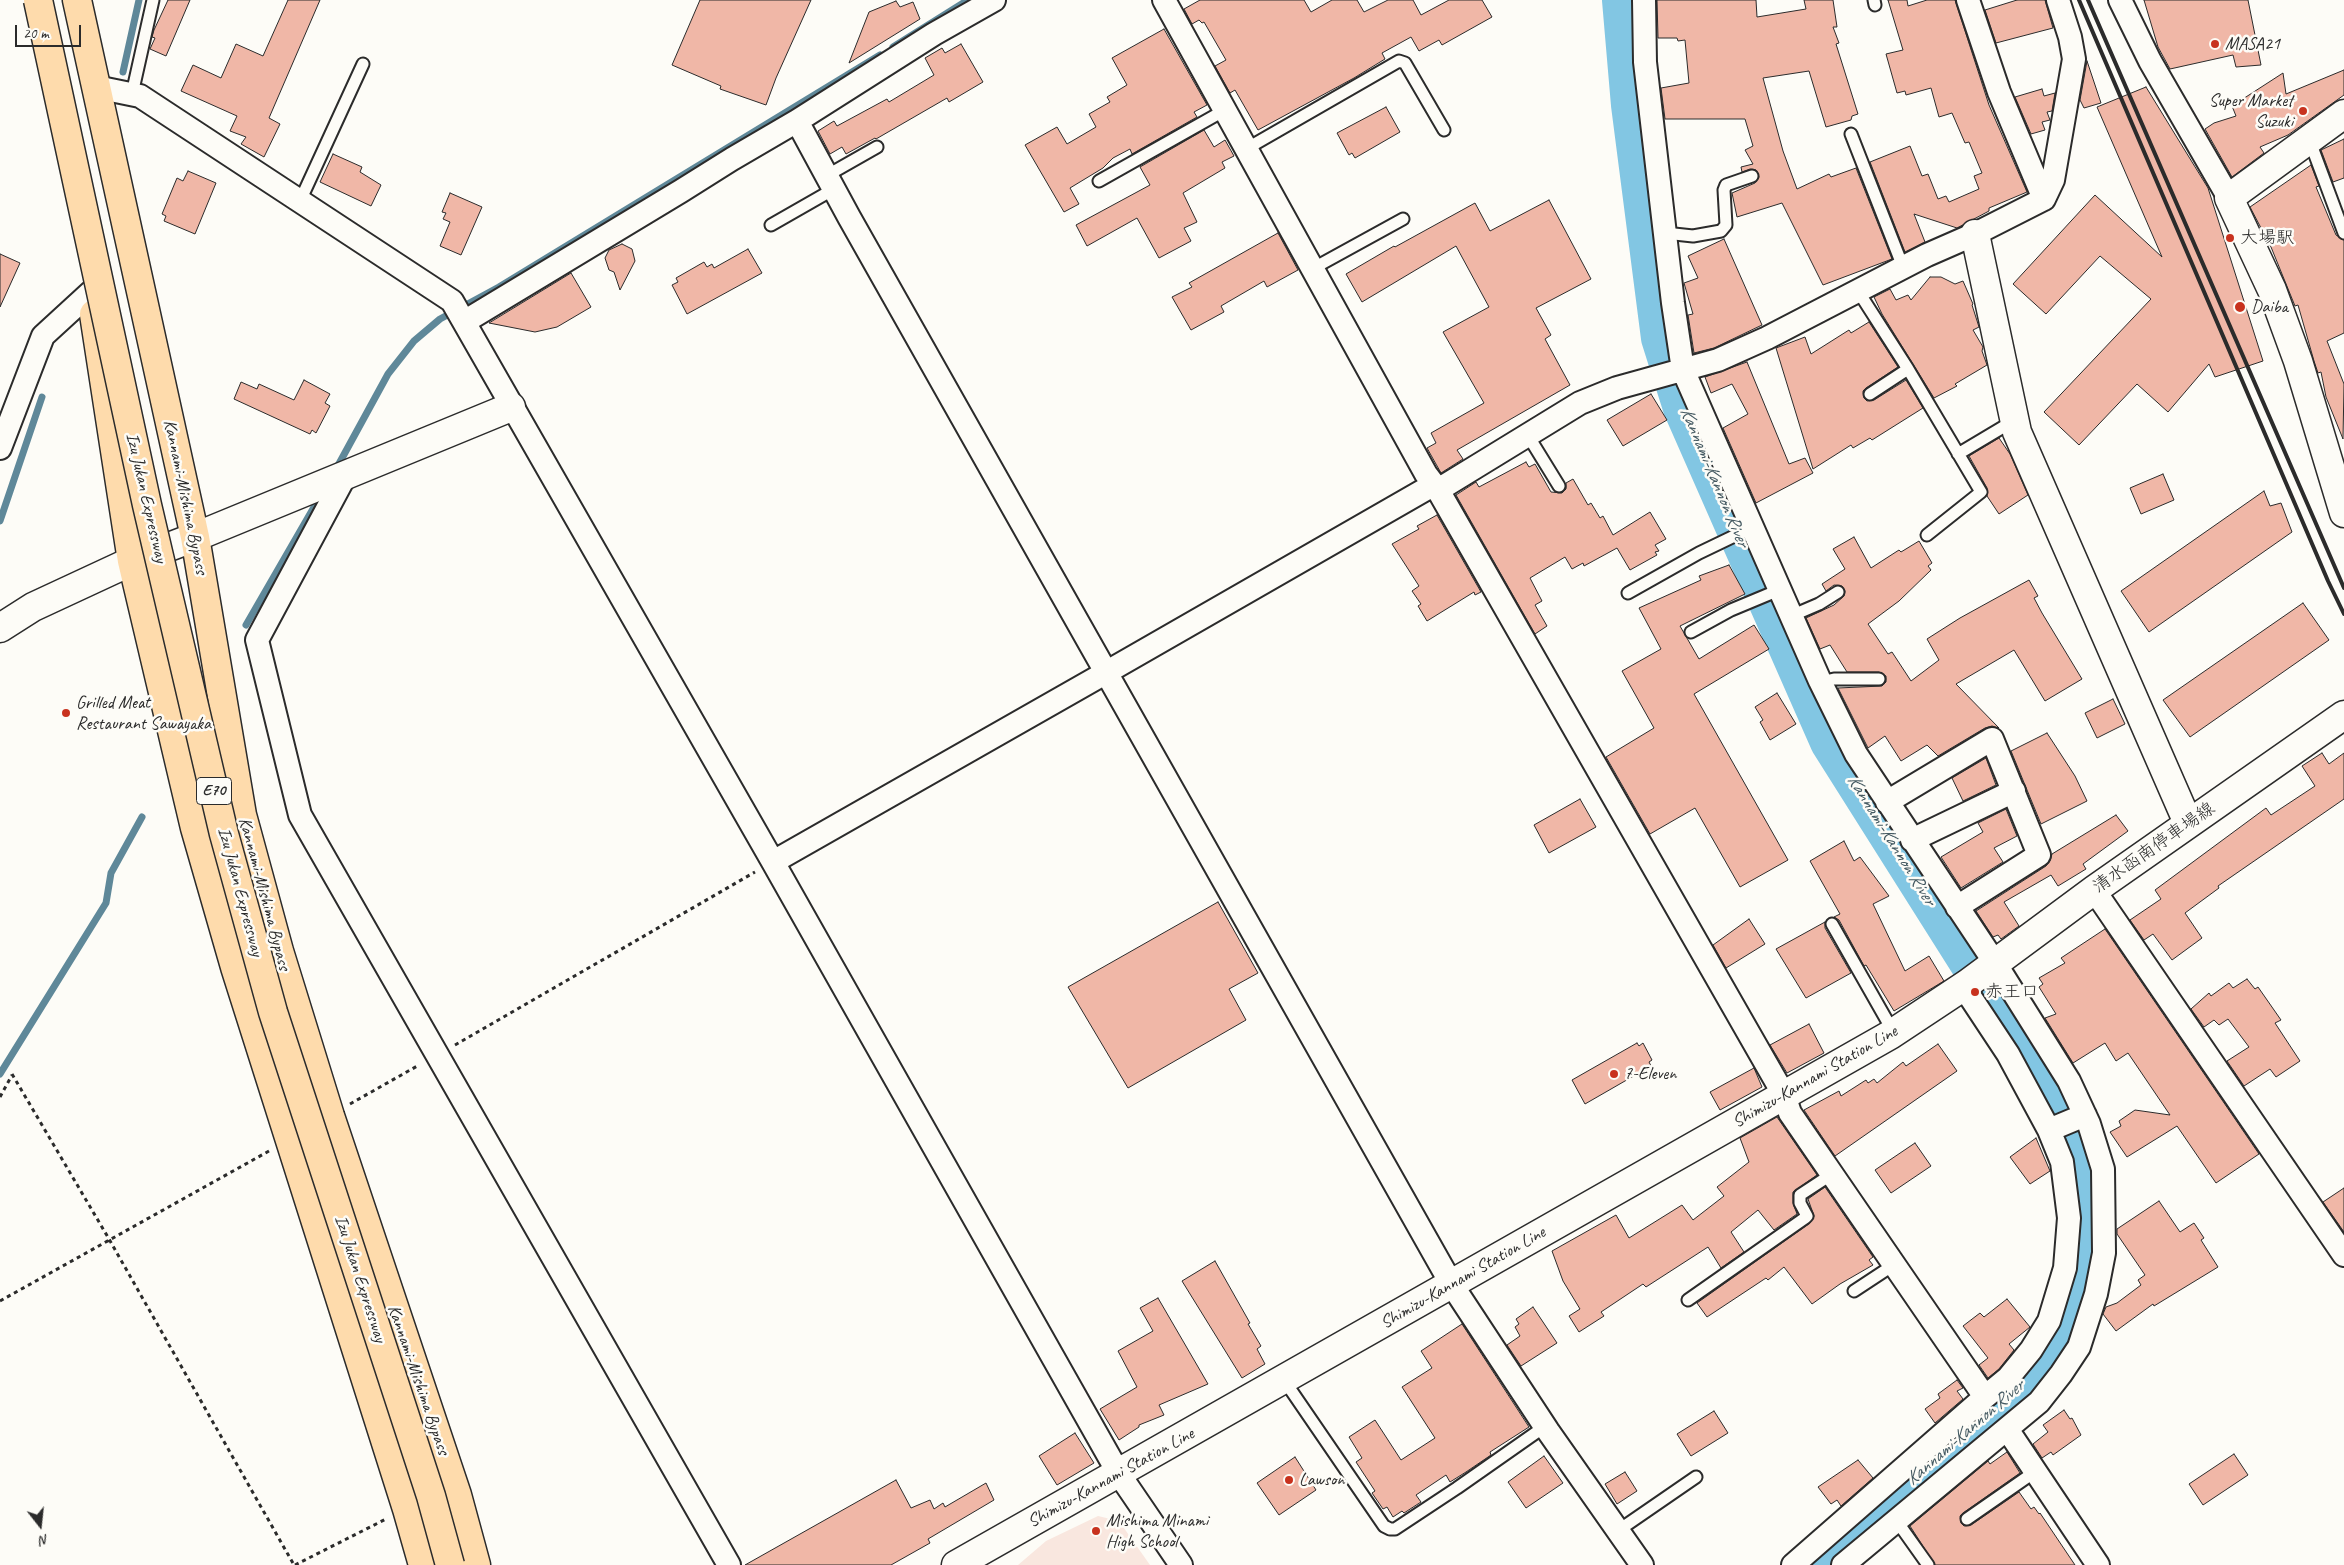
<!DOCTYPE html>
<meta charset="utf-8">
<style>
body{margin:0}
#map{position:relative;width:2344px;height:1565px;overflow:hidden;background:#fdfcf7;font-family:Caveat,sans-serif}
canvas{display:block}
.north{position:absolute;left:15px;top:1500px;width:50px;height:50px;-webkit-text-stroke:4px #fdfcf7;paint-order:stroke;rotate:164deg;font-size:14px;font-weight:700;line-height:20px;text-align:center;color:#2b2b2b}
.north::after{content:'';display:block;margin:auto;width:18px;height:22px;background:#2b2b2b;clip-path:polygon(50% 0,100% 100%,50% 72%,0 100%)}
.scale{position:absolute;left:15px;top:25px;width:66px;height:22px;box-sizing:border-box;border:2px solid #2b2b2b;border-top:0;padding-left:6px;font-size:15px;line-height:18px;white-space:nowrap;color:#2b2b2b;-webkit-text-stroke:4px #fdfcf7;paint-order:stroke}
</style>
<div id="map">
<canvas width="2344" height="1565"></canvas>
<div class="north">N</div>
<div class="scale">20 m</div>
</div>
<script>
const context = document.querySelector('canvas').getContext('2d');
context.lineJoin = 'round';
function fill(path, color) {
  context.fillStyle = color;
  context.fill(path, 'evenodd');
}
function toPath(rows) {
  const path = new Path2D();
  for (const r of rows) {
    path.moveTo(r[0], r[1]);
    for (let i = 2; i < r.length; i += 2) path.lineTo(r[i], r[i + 1]);
  }
  return path;
}
function trace(path, color, width, dash) {
  context.strokeStyle = color;
  context.lineWidth = width;
  context.lineCap = dash ? 'butt' : 'round';
  context.setLineDash(dash || []);
  context.stroke(path);
}
function write(font, color, halo, rows, align = 'center') {
  context.font = font + ' Caveat,"Klee One",sans-serif';
  context.lineWidth = 5;
  context.setLineDash([]);
  context.textBaseline = 'middle';
  context.strokeStyle = halo;
  context.fillStyle = color;
  for (const [text, x, y, turn = 0] of rows) {
    context.save();
    context.translate(x, y);
    context.rotate((+turn || 0) * Math.PI / 180);
    context.textAlign = isNaN(turn) ? turn : align;
    if (halo) context.strokeText(text, 0, 0);
    context.fillText(text, 0, 0);
    context.restore();
  }
}
fill(toPath([
 [1098,1516,1119,1521,1150,1565,1018,1565,1046,1541]
]), '#f9e7df');
trace(toPath([
 [893,47,968,0],
 [123,72,139,0],
 [335,471,388,374,414,341,440,319,499,287,880,55],
 [0,521,42,397],
 [246,625,321,495],
 [0,1074,106,903,111,873,142,817]
]), '#5f8899', 7);
trace(toPath([
 [1622,0,1631,105,1661,338,1683,408,1830,742,2058,1103,2078,1166,2088,1226,2084,1275,2055,1345,2012,1397,1809,1565]
]), '#82c6e3', 40);
const building = toPath([
 [168,0,190,0,166,56,150,49,155,38,152,37,154,30,168,0],
 [288,0,320,0,269,118,280,124,264,157,241,144,246,137,230,131,237,116,181,91,193,65,221,78,236,44,263,56,288,0],
 [700,0,811,0,776,78,766,105,720,89,721,86,672,65,700,0],
 [1200,0,1304,0,1311,12,1332,0,1357,0,1364,12,1388,0,1413,0,1421,15,1449,0,1482,0,1492,17,1442,45,1439,40,1419,51,1411,37,1382,53,1385,59,1354,78,1258,130,1235,90,1230,93,1215,66,1226,60,1204,22,1202,23,1199,20,1192,24,1184,9,1200,0],
 [1657,0,1756,0,1757,17,1806,9,1804,0,1833,0,1837,27,1833,27,1839,43,1836,44,1858,114,1852,116,1851,120,1826,127,1809,71,1763,78,1783,151,1797,189,1829,174,1831,177,1856,168,1892,259,1823,285,1782,203,1737,217,1732,193,1755,183,1759,177,1756,170,1750,169,1742,172,1741,167,1753,164,1745,150,1753,146,1745,119,1665,119,1661,88,1689,83,1685,40,1678,41,1677,38,1658,38,1657,0],
 [1888,0,1907,0,1908,6,1927,0,1955,0,1989,105,2027,192,1989,208,1989,211,1957,228,1914,214,1925,242,1905,252,1870,162,1910,146,1922,176,1928,174,1938,199,1946,196,1949,202,1979,189,1974,176,1982,173,1969,142,1965,143,1952,113,1939,117,1931,88,1906,95,1905,91,1897,93,1886,54,1903,50,1888,0],
 [2017,0,2045,0,2053,28,1996,43,1985,10,2017,0],
 [2144,0,2248,0,2261,65,2236,67,2233,55,2170,69,2158,47,2144,0],
 [896,1,900,7,913,2,920,19,849,63,869,12,896,1],
 [1164,29,1207,105,1194,112,1197,117,1132,154,1130,149,1113,158,1103,168,1070,188,1079,204,1064,212,1025,145,1057,127,1067,144,1096,127,1089,114,1110,102,1107,97,1127,85,1112,58,1164,29],
 [961,44,983,82,949,102,947,98,876,139,875,138,846,154,842,147,830,154,818,131,834,121,837,126,887,99,889,102,934,75,925,58,942,48,945,53,961,44],
 [2087,61,2101,103,2084,108,2080,100,2087,61],
 [2344,70,2344,95,2288,135,2260,147,2264,153,2232,177,2205,129,2214,123,2236,116,2232,106,2283,73,2286,94,2344,70],
 [2146,87,2208,188,2263,361,2215,377,2209,364,2168,412,2137,384,2079,445,2044,412,2151,299,2100,256,2046,314,2013,284,2095,195,2162,257,2097,107,2146,87],
 [2042,89,2044,96,2055,93,2052,111,2047,112,2050,120,2042,122,2045,130,2031,134,2015,97,2042,89],
 [1386,107,1400,132,1355,158,1352,153,1349,155,1337,133,1386,107],
 [1204,130,1214,147,1225,140,1234,156,1222,162,1225,168,1183,193,1197,222,1184,228,1191,241,1159,258,1137,218,1087,246,1076,225,1150,185,1140,167,1204,130],
 [2344,139,2344,178,2333,182,2321,150,2344,139],
 [333,154,362,167,360,172,381,185,371,206,320,182,333,154],
 [2311,165,2319,186,2316,187,2336,235,2344,240,2344,333,2327,341,2344,384,2343,439,2326,397,2321,372,2318,373,2314,361,2298,305,2295,306,2271,247,2250,207,2311,165],
 [188,171,216,183,195,234,164,221,166,216,162,214,177,178,183,181,188,171],
 [450,193,482,207,461,255,440,246,450,222,443,219,446,213,442,212,450,193],
 [1549,200,1591,279,1536,308,1551,335,1545,339,1570,385,1457,450,1463,459,1441,473,1427,448,1436,443,1431,433,1484,403,1443,332,1489,307,1456,246,1362,302,1346,274,1394,246,1395,247,1475,203,1490,231,1549,200],
 [1278,233,1298,270,1267,287,1264,281,1221,306,1224,312,1191,330,1172,297,1192,287,1189,283,1278,233],
 [1724,239,1762,325,1714,348,1694,353,1688,315,1693,314,1684,283,1698,278,1688,256,1724,239],
 [622,244,632,249,635,261,620,290,614,272,609,270,605,258,609,250,622,244],
 [748,249,762,273,687,314,672,285,678,282,676,278,704,262,707,267,712,264,714,268,748,249],
 [0,254,20,263,0,307,0,254],
 [571,273,591,307,557,327,535,332,489,323,571,273],
 [1930,277,1941,277,1955,284,1963,281,1973,304,1972,305,1979,327,1973,330,1983,347,1982,351,1987,365,1955,384,1957,386,1934,398,1882,314,1874,297,1890,289,1896,300,1908,295,1911,300,1930,277],
 [1869,322,1898,367,1866,388,1863,391,1864,398,1867,401,1874,400,1906,380,1923,408,1872,440,1870,438,1853,448,1851,445,1813,469,1776,348,1805,337,1811,354,1849,330,1851,333,1869,322],
 [1747,362,1789,464,1805,458,1813,473,1756,503,1723,428,1748,414,1732,384,1711,393,1705,377,1747,362],
 [304,380,330,394,325,403,330,406,316,433,312,430,310,434,234,399,241,382,257,389,259,384,294,400,304,380],
 [1651,394,1667,420,1623,446,1607,420,1651,394],
 [1999,438,2010,454,2028,495,1999,514,1987,496,1987,488,1969,456,1999,438],
 [1526,462,1529,467,1535,464,1551,492,1562,493,1566,489,1566,483,1573,479,1588,505,1591,503,1600,518,1603,516,1613,535,1650,512,1666,539,1655,545,1659,551,1655,552,1657,555,1630,570,1617,548,1584,566,1583,563,1572,569,1565,557,1530,578,1542,601,1535,605,1547,626,1535,634,1456,495,1476,482,1479,487,1526,462],
 [2163,474,2174,500,2141,514,2130,488,2163,474],
 [2264,491,2270,506,2281,503,2292,532,2149,632,2121,591,2264,491],
 [1437,515,1481,592,1475,595,1474,592,1427,621,1418,606,1421,604,1412,591,1419,586,1392,544,1419,529,1417,526,1437,515],
 [1854,537,1871,568,1899,550,1901,552,1919,541,1932,563,1928,566,1931,570,1899,601,1868,624,1888,654,1892,652,1911,681,1939,660,1927,639,1960,618,2029,580,2038,596,2034,598,2042,613,2082,679,2045,701,2014,650,1956,684,1999,728,1992,726,1985,728,1938,756,1927,745,1901,761,1885,736,1868,748,1838,688,1882,686,1886,682,1886,676,1879,672,1847,672,1830,645,1820,649,1806,618,1834,605,1844,596,1845,591,1842,586,1834,585,1826,591,1822,584,1845,569,1833,549,1854,537],
 [1729,565,1745,594,1680,626,1699,659,1754,625,1769,649,1694,694,1788,860,1740,887,1695,808,1650,834,1606,757,1654,728,1622,671,1661,649,1639,608,1701,580,1699,576,1729,565],
 [2303,603,2329,640,2190,737,2163,700,2303,603],
 [1777,693,1796,724,1770,740,1760,722,1763,720,1755,707,1777,693],
 [2113,699,2125,724,2097,738,2085,713,2113,699],
 [2047,733,2075,776,2087,801,2041,824,2011,751,2047,733],
 [2322,753,2329,764,2344,753,2344,799,2218,886,2219,888,2185,913,2202,938,2172,960,2153,934,2144,940,2130,920,2161,899,2155,890,2266,808,2271,815,2315,786,2302,766,2322,753],
 [1986,758,1996,785,1963,801,1952,778,1986,758],
 [1580,799,1596,827,1549,853,1534,825,1580,799],
 [2006,809,2017,836,1994,848,2003,862,1961,888,1941,857,1983,832,1978,823,2006,809],
 [2116,815,2128,831,2083,864,2086,869,2058,886,2051,875,2004,902,2019,926,2001,939,1998,935,1993,937,1976,911,2046,866,2050,861,2052,854,2116,815],
 [1844,841,1854,861,1860,857,1889,896,1873,904,1905,971,1929,956,1944,981,1894,1011,1866,965,1864,966,1839,920,1834,917,1840,914,1810,861,1844,841],
 [1218,902,1258,973,1229,989,1246,1020,1128,1088,1068,987,1218,902],
 [1749,919,1765,944,1726,968,1713,945,1749,919],
 [1825,922,1825,928,1851,973,1806,998,1776,949,1825,922],
 [2105,929,2259,1154,2216,1183,2177,1126,2127,1157,2110,1132,2121,1126,2119,1121,2135,1110,2170,1115,2128,1053,2116,1061,2105,1043,2073,1063,2045,1018,2056,1014,2039,987,2043,984,2039,978,2065,963,2061,958,2105,929],
 [2247,979,2255,989,2258,987,2281,1020,2275,1023,2300,1061,2276,1077,2270,1069,2244,1086,2227,1061,2249,1047,2228,1019,2219,1025,2214,1020,2204,1027,2191,1009,2209,993,2211,996,2229,983,2233,988,2247,979],
 [1809,1024,1824,1053,1787,1073,1770,1045,1809,1024],
 [1637,1043,1639,1046,1643,1043,1652,1060,1649,1062,1651,1066,1585,1104,1572,1080,1637,1043],
 [1938,1044,1957,1071,1835,1156,1804,1110,1839,1091,1841,1096,1866,1080,1868,1083,1874,1079,1877,1083,1903,1062,1906,1066,1938,1044],
 [1754,1068,1762,1087,1720,1110,1710,1092,1754,1068],
 [1777,1117,1817,1175,1793,1192,1793,1203,1797,1214,1774,1230,1758,1210,1731,1232,1744,1252,1721,1268,1708,1247,1646,1287,1643,1284,1601,1312,1604,1316,1579,1332,1569,1316,1580,1309,1563,1281,1552,1251,1616,1215,1629,1238,1682,1205,1693,1220,1724,1196,1717,1187,1749,1162,1740,1138,1777,1117],
 [2036,1138,2050,1171,2030,1184,2010,1157,2036,1138],
 [1915,1143,1931,1166,1891,1193,1875,1170,1915,1143],
 [1825,1187,1873,1257,1869,1260,1873,1265,1840,1284,1812,1304,1784,1267,1768,1280,1766,1278,1707,1317,1697,1303,1810,1223,1814,1216,1808,1199,1825,1187],
 [2344,1188,2344,1232,2323,1202,2344,1188],
 [2159,1201,2180,1232,2194,1223,2204,1238,2201,1240,2218,1267,2154,1306,2153,1304,2116,1331,2103,1314,2106,1307,2117,1303,2141,1285,2138,1280,2145,1275,2117,1234,2117,1229,2159,1201],
 [1215,1261,1250,1323,1248,1324,1261,1346,1257,1349,1265,1364,1242,1378,1182,1281,1215,1261],
 [1158,1298,1208,1384,1159,1405,1164,1415,1139,1425,1139,1427,1119,1440,1100,1409,1137,1387,1118,1351,1153,1331,1140,1308,1158,1298],
 [2007,1299,2030,1327,2009,1344,2014,1350,1999,1369,1988,1378,1979,1365,1988,1358,1963,1326,1980,1313,1984,1317,2007,1299],
 [1533,1307,1557,1343,1521,1366,1507,1345,1520,1336,1515,1327,1519,1324,1516,1319,1533,1307],
 [1462,1324,1529,1427,1490,1452,1491,1455,1466,1472,1450,1482,1446,1475,1416,1495,1421,1502,1404,1513,1402,1511,1393,1517,1387,1507,1383,1509,1372,1493,1375,1491,1356,1462,1362,1458,1349,1437,1375,1420,1401,1460,1435,1438,1402,1387,1432,1368,1421,1351,1462,1324],
 [1957,1380,1963,1388,1957,1391,1963,1399,1935,1423,1925,1409,1940,1398,1938,1394,1957,1380],
 [2064,1410,2070,1419,2072,1418,2081,1435,2053,1455,2051,1452,2042,1458,2033,1444,2048,1432,2043,1425,2064,1410],
 [1714,1411,1728,1433,1691,1456,1677,1434,1714,1411],
 [1075,1433,1094,1463,1057,1485,1039,1456,1075,1433],
 [2007,1452,2020,1473,1963,1513,1960,1516,1961,1523,1964,1526,1971,1525,2019,1492,2031,1509,2034,1507,2039,1514,2040,1513,2075,1565,1935,1565,1910,1526,1988,1461,1990,1464,2007,1452],
 [2234,1454,2248,1475,2203,1505,2189,1484,2234,1454],
 [1544,1456,1563,1483,1526,1508,1508,1482,1544,1456],
 [1295,1457,1316,1490,1279,1515,1257,1483,1295,1457],
 [1858,1460,1873,1478,1841,1506,1837,1500,1831,1504,1818,1487,1858,1460],
 [1625,1472,1637,1491,1617,1504,1605,1484,1625,1472],
 [896,1480,911,1508,930,1500,934,1509,943,1503,945,1507,986,1483,994,1500,928,1539,930,1543,891,1565,745,1565,896,1480]
]);
fill(building, '#f0b7a7');
trace(building, '#2b2b2b', 1);
const service = toPath([
 [1874,0,1875,5],
 [132,94,153,0],
 [1851,134,1903,267],
 [2309,139,2344,233],
 [1246,149,1399,61,1405,63,1444,130],
 [826,176,877,147],
 [1099,181,1225,110],
 [300,201,363,64],
 [771,225,834,189],
 [1665,233,1693,236,1721,231,1726,225,1724,190,1726,185,1752,176],
 [1312,269,1403,219],
 [1858,291,1908,369,1981,492,1927,535],
 [1870,394,1908,369],
 [1527,434,1559,486],
 [1958,454,2015,420],
 [1628,593,1699,553,1751,528],
 [1791,616,1819,604,1838,592],
 [1691,632,1731,610,1779,590],
 [1821,682,1834,679,1879,679],
 [1832,924,1894,1033],
 [1854,1291,1895,1264],
 [1688,1300,1805,1218,1807,1216,1800,1203,1800,1195,1832,1174],
 [1284,1380,1384,1526,1390,1529,1395,1529,1457,1488,1544,1427],
 [1967,1519,2036,1471],
 [1896,1520,1928,1565],
 [1619,1530,1696,1477]
]);
const minor = toPath([
 [994,0,934,34,797,121,849,217,1452,1285,1548,1431,1642,1565],
 [1164,0,1426,474,1438,490,1784,1095,1790,1113,1985,1397,1793,1565],
 [1644,0,1645,62,1673,303,1683,370,1820,681,1856,754,1995,963,2069,1081,2089,1124,2103,1169,2104,1253,2096,1294,2079,1347,2061,1374,2039,1402,1843,1565],
 [1968,0,1999,92,2044,199],
 [2120,0,2150,61,2229,198],
 [96,87,140,96,452,301,773,862,1119,1474,1181,1565],
 [464,322,681,191,732,159,797,121],
 [0,448,43,336,91,292],
 [346,474,257,640,300,815,729,1565],
 [1438,490,1580,403,1617,388,1718,360,1767,338,1927,255,1975,234,2044,199,2053,180,2074,59,2070,37,2058,0],
 [1887,802,1992,739,2039,855,1957,907],
 [1912,840,2014,791],
 [773,862,1107,672,1433,485],
 [2094,890,2344,1255],
 [1963,986,2008,1054,2049,1130,2062,1162,2069,1218,2065,1268,2049,1321,2031,1350,2008,1378,1985,1397],
 [2049,1130,2085,1115],
 [2007,1429,2098,1565]
]);
const tertiary = toPath([
 [2344,114,2229,198,2272,290,2298,361,2344,513],
 [1975,234,2017,432,2188,823],
 [0,628,33,607,132,561,195,537,511,407]
]);
const secondary = toPath([
 [956,1565,1890,1035,1967,984,2094,890,2344,715]
]);
const trunk = toPath([
 [77,0,195,537,242,815,279,951,330,1116,457,1495,476,1565],
 [94,314,132,561,195,828,235,967,407,1509,423,1565]
]);
trace(service, '#2b2b2b', 15);
trace(minor, '#2b2b2b', 26);
trace(tertiary, '#2b2b2b', 31);
trace(secondary, '#2b2b2b', 31);
trace(trunk, '#2b2b2b', 31);
trace(toPath([
 [455,1045,755,872],
 [12,1074,109,1239,294,1565],
 [0,1097,12,1075],
 [350,1104,419,1065],
 [0,1301,269,1151],
 [295,1565,386,1519]
]), '#2b2b2b', 3, [4, 4]);
trace(service, '#fdfcf7', 11);
trace(minor, '#fdfcf7', 22);
trace(tertiary, '#fdfcf7', 28);
trace(secondary, '#fdfcf7', 28);
trace(trunk, '#fedbac', 28);
trace(toPath([
 [2079,0,2328,581,2344,614],
 [2088,0,2344,588]
]), '#2b2b2b', 4);
const motorwayBridge = toPath([
 [38,0,147,505,224,834,273,1012,431,1496,450,1565]
]);
trace(motorwayBridge, '#2b2b2b', 31, []);
trace(motorwayBridge, '#fedbac', 28);
for (const [x, y, r, color] of [
 [2215,44,5,"#c8321e"],
 [2303,111,5,"#c8321e"],
 [2230,238,5,"#c8321e"],
 [2240,307,6,"#c8321e"],
 [66,713,5,"#c8321e"],
 [1975,992,5,"#c8321e"],
 [1614,1074,5,"#c8321e"],
 [1289,1480,5,"#c8321e"],
 [1096,1531,5,"#c8321e"]
]) {
  const dot = new Path2D();
  dot.arc(x, y, r, 0, 2 * Math.PI);
  context.fillStyle = color;
  context.fill(dot);
  trace(dot, '#fdfcf7', 2);
}
for (const [x, y, w] of [
 [214,791,35]
]) {
  const box = new Path2D();
  box.roundRect(x - w / 2, y - 13.5, w, 27, 4);
  context.fillStyle = '#fdfcf7';
  context.fill(box);
  trace(box, '#2b2b2b', 1);
}
write('bold 16px', '#2b2b2b', null, [
 ["E70",214,791]
]);
write('18px', '#2b2b2b', '#fdfcf7', [
 ["MASA21",2225,44],
 ["Super Market",2293,101,"right"],
 ["Suzuki",2293,122,"right"],
 ["大場駅",2240,238],
 ["Daiba",2251,307],
 ["Grilled Meat",76,703],
 ["Restaurant Sawayaka",76,724],
 ["赤王口",1985,992],
 ["7-Eleven",1624,1074],
 ["Lawson",1299,1480],
 ["Mishima Minami",1106,1521],
 ["High School",1106,1542]
], 'left');
write('18px', '#2b2b2b', '#fdfcf7', [
 ["Kannami-Mishima Bypass",185,497,78],
 ["Izu Jukan Expressway",146,498,77],
 ["清水函南停車場線",2154,848,-35],
 ["Izu Jukan Expressway",240,892,75],
 ["Kannami-Mishima Bypass",264,894,75],
 ["Shimizu-Kannami Station Line",1815,1077,-30],
 ["Shimizu-Kannami Station Line",1463,1278,-30],
 ["Izu Jukan Expressway",360,1279,72],
 ["Kannami-Mishima Bypass",418,1380,71],
 ["Shimizu-Kannami Station Line",1111,1478,-29]
]);
write('italic 19px', '#455a62', '#fdfcf7', [
 ["Kannami-Kannon River",1714,477,67],
 ["Kannami-Kannon River",1891,840,58],
 ["Kannami-Kannon River",1965,1433,-41]
]);
</script>
